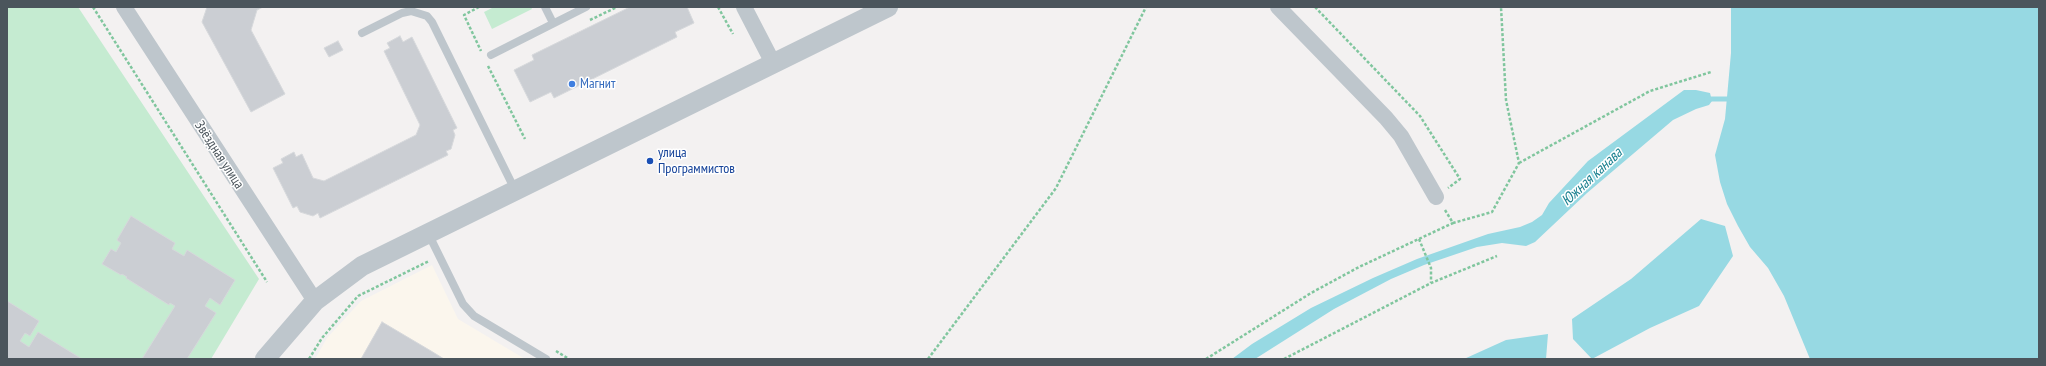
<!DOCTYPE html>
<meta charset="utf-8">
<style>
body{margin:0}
#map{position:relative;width:2046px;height:366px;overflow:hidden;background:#f3f1f1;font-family:"PT Sans Narrow",sans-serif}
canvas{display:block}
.frame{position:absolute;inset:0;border:8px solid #4b555c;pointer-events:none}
</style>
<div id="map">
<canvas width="2046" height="366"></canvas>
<div class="frame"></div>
</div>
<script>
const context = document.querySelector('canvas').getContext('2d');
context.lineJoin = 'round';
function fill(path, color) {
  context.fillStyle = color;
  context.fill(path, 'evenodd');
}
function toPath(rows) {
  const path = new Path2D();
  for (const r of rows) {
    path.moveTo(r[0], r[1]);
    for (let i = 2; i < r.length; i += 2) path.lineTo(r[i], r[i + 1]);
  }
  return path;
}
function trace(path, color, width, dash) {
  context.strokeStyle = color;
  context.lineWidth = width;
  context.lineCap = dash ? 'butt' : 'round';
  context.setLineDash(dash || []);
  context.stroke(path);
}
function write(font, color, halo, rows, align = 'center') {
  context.font = font + ' "PT Sans Narrow",sans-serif';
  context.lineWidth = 3;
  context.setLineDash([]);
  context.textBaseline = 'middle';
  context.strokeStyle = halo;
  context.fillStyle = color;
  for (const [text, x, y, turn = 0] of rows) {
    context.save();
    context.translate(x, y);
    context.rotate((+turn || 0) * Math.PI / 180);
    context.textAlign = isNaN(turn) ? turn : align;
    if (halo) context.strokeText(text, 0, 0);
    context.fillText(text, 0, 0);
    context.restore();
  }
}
fill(toPath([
 [432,265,458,319,525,359,315,359,327,338,361,301]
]), '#fbf6ed');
fill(toPath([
 [7,7,78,7,259,279,211,359,7,359],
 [494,7,531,7,532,9,492,29,484,12]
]), '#c5ebd1');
fill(toPath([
 [1731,7,2039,7,2039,359,1810,359,1784,296,1768,268,1750,247,1738,226,1727,204,1720,182,1715,155,1725,119,1731,53],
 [1684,90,1696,90,1710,93,1712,101,1709,105,1696,109,1673,120,1587,193,1535,242,1526,246,1502,243,1477,247,1424,265,1391,279,1334,309,1255,359,1232,359,1252,344,1311,308,1373,278,1417,259,1488,234,1520,227,1532,222,1542,215,1549,203,1588,161],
 [1701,219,1725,226,1733,256,1699,306,1650,328,1592,359,1573,339,1572,319,1631,279],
 [1548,334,1546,359,1464,359,1506,340]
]), '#97d9e3');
trace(toPath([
 [1707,99,1733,99]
]), '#97d9e3', 5);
const building = toPath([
 [207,7,263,7,257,10,251,30,285,94,251,112,202,22,207,7],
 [630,7,687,7,694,23,675,32,677,37,554,98,551,92,530,102,514,70,534,60,532,55,630,7],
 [400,36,403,42,412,37,457,128,453,130,455,135,451,149,446,151,448,155,320,218,318,213,313,216,300,212,297,206,293,208,273,168,283,163,281,159,294,152,296,157,302,154,313,178,324,181,416,135,420,125,384,51,390,48,387,43,400,36],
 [338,41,343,50,329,57,324,48,338,41],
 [131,216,175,243,172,249,184,256,187,250,235,280,220,305,210,298,205,306,216,313,187,359,142,359,175,306,170,303,169,305,126,278,127,277,122,274,121,275,102,264,111,249,116,252,121,243,117,240,131,216],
 [7,301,39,321,30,336,25,333,20,341,29,347,38,332,82,359,7,359,7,301],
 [382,322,431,351,444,359,361,359,382,322]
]);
fill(building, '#cbced3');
trace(building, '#d6d8db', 1);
trace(toPath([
 [93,7,267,282],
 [479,7,464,15,481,51],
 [718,7,733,34],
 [1315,7,1420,116,1460,179,1448,188],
 [590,20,617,7],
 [488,66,525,139],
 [1519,163,1650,91,1711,72],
 [1445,210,1453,223,1492,212,1519,163,1506,100,1501,7],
 [1419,239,1431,268,1431,283],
 [556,351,569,359],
 [309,359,322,338,358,296,429,261],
 [928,359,1056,188,1146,7],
 [1206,359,1311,293,1359,267,1453,223],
 [1284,359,1431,283,1497,256]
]), '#80c69e', 2.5, [3, 2]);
trace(toPath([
 [545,7,553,23],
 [362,33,402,13,411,11,427,16,432,22,515,190],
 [491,55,586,7],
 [428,233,463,304,474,316,546,359]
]), '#bec6cc', 8);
trace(toPath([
 [124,7,315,301],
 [744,7,773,63],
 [1278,7,1386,118,1401,136,1436,197]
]), '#bec6cc', 16);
trace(toPath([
 [265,359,315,301,362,266,888,7]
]), '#bec6cc', 20);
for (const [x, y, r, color] of [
 [572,84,4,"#3f7fe0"],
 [650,161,4,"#1a4fb4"]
]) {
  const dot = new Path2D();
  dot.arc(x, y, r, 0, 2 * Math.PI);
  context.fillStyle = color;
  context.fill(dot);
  trace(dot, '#fff', 1.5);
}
write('14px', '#366cbe', '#fff', [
 ["Магнит",580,84]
], 'left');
write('14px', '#164399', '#fff', [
 ["улица",658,153],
 ["Программистов",658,169]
], 'left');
write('14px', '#4b555c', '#fff', [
 ["Звёздная улица",219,155,57]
]);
write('italic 15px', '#1b8190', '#fff', [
 ["Южная канава",1592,177,-43]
]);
</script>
